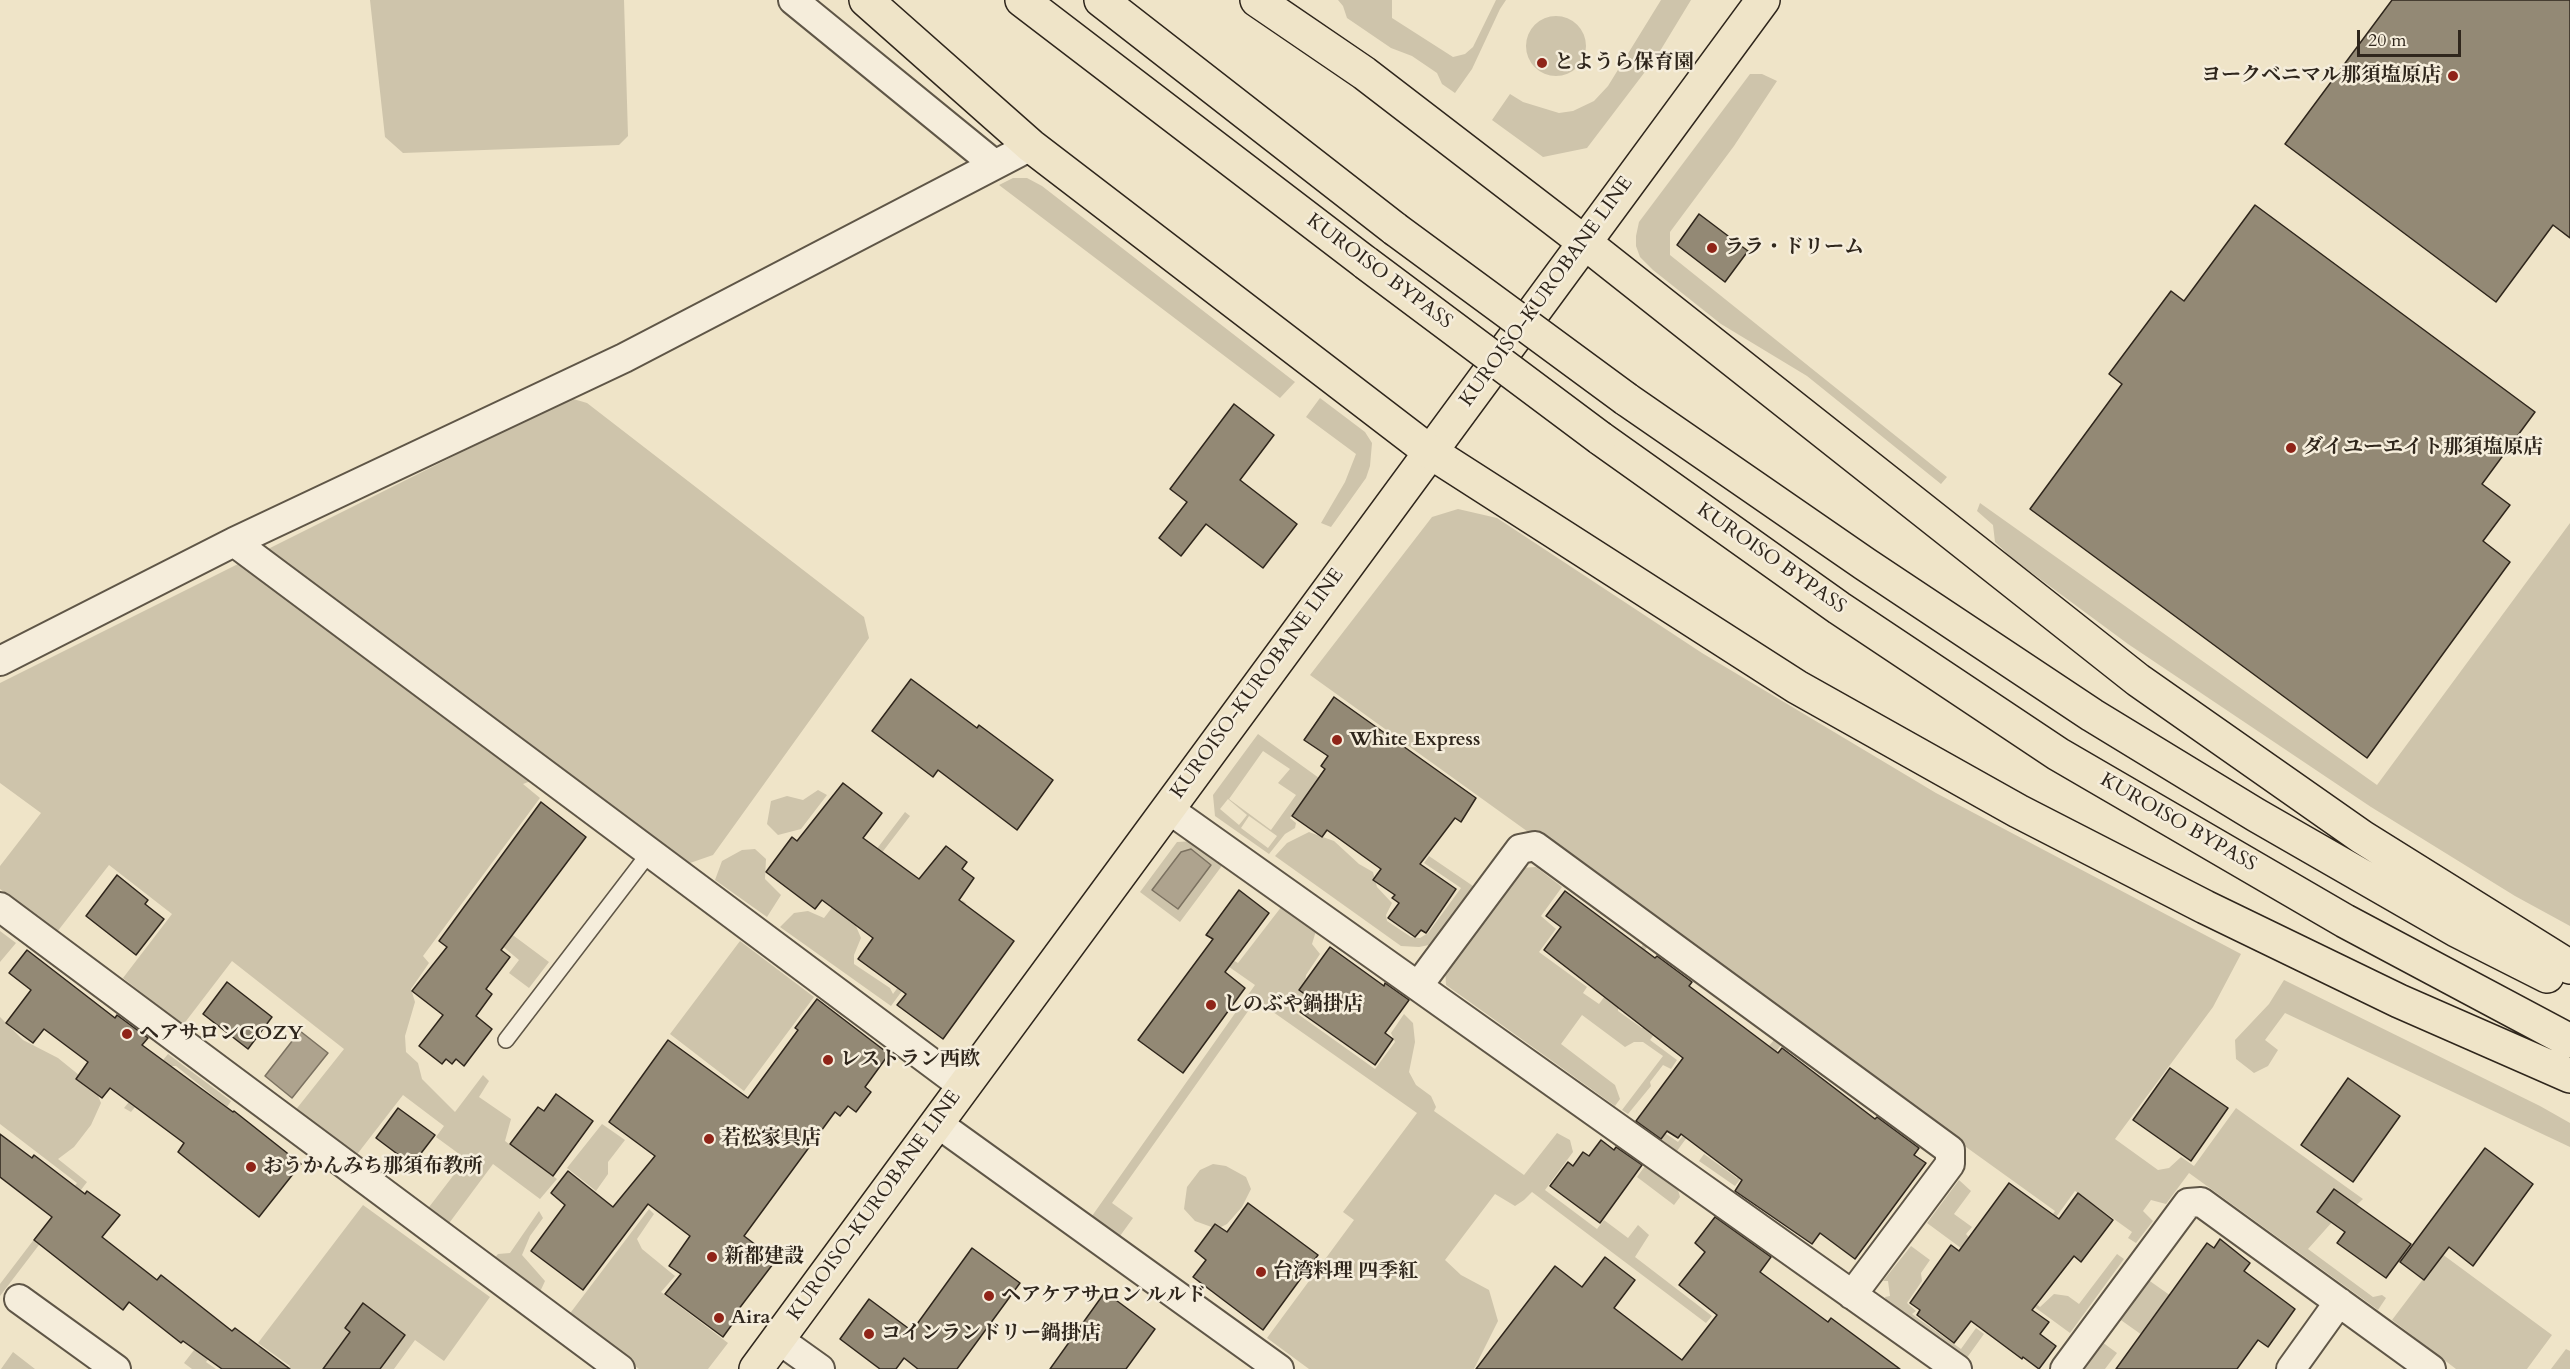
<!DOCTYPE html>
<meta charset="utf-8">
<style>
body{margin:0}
#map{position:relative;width:2570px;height:1369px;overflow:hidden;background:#efe4c8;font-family:Cardo,serif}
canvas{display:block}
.scale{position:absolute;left:2357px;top:30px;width:104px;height:27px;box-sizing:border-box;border:3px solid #2f261c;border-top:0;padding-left:8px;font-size:18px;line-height:21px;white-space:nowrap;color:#2f261c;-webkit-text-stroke:4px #f5eddb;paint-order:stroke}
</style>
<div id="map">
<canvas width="2570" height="1369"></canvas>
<div class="scale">20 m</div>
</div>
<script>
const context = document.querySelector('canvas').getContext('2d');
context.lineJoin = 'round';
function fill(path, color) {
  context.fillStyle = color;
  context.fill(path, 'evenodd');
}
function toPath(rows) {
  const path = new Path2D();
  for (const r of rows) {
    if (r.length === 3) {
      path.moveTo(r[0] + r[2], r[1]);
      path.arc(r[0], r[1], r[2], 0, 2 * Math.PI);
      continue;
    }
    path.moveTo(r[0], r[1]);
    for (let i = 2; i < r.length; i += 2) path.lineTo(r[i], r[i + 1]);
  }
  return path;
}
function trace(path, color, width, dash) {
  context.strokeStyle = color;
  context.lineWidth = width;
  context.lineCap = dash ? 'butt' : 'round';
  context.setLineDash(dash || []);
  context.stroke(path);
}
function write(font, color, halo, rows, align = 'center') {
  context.font = font + ' Cardo,"Noto Serif JP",serif';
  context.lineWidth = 5;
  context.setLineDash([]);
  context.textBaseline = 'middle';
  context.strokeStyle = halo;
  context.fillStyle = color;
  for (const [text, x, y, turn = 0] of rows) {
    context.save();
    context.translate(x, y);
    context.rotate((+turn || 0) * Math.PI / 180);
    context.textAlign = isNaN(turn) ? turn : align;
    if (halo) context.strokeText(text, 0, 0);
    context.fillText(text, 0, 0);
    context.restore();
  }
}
fill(toPath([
 [370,0,624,0,628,136,619,145,403,153,385,137],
 [1338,0,1392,0,1392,18,1453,57,1465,54,1473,47,1496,0,1506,0,1500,9,1472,69,1455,93,1442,84,1437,73,1412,56,1391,48,1347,18,1343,6],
 [1661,0,1691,0,1657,56,1587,148,1543,157,1492,120,1510,94,1523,102,1559,113,1573,111,1594,101,1608,86],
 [1556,46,30],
 [1750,74,1762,74,1777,81,1734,146,1670,232,1670,255,1947,477,1941,484,1807,376,1721,324,1653,270,1640,257,1636,246,1636,236,1639,222],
 [1013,178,1027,178,1042,186,1295,382,1280,398,999,185],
 [570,398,587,403,864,617,869,638,713,855,690,863,559,770,523,784,540,798,423,956,429,963,411,989,415,1002,405,1036,406,1052,418,1063,422,1079,455,1112,483,1075,489,1081,479,1097,511,1119,505,1141,557,1179,540,1199,493,1164,447,1226,426,1211,466,1159,436,1137,444,1126,403,1095,355,1157,294,1112,344,1049,232,961,183,1025,123,978,172,914,109,865,57,932,0,889,0,866,41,813,0,783,0,683],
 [1320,398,1365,432,1372,443,1370,466,1366,478,1331,527,1321,523,1345,482,1356,454,1306,417],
 [1980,503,2377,785,2570,523,2570,926,2515,896,2371,807,2128,644,2013,559,1995,542,1993,525,1977,511],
 [1458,509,1497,518,1702,653,1936,793,2241,954,2213,1007,2115,1139,2158,1170,2169,1168,2181,1157,2194,1166,2236,1108,2363,1199,2349,1212,2333,1221,2308,1249,2373,1297,2382,1295,2386,1298,2378,1310,2189,1173,2166,1204,2151,1200,2143,1211,2153,1221,2136,1243,2128,1238,2132,1232,2075,1191,2022,1264,2023,1293,2040,1307,2054,1294,2068,1296,2079,1304,2117,1254,2124,1259,2070,1333,2003,1284,2055,1211,1310,675,1432,517],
 [1258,734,1319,778,1290,818,1296,823,1295,828,1285,834,1269,854,1215,816,1213,795],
 [1263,751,1290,769,1278,783,1296,795,1271,830,1229,799],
 [1228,799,1247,815,1239,825,1220,809],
 [1249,816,1277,836,1268,848,1241,828],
 [818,790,827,795,801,829,778,835,767,824,771,801,787,796,803,800],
 [905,812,910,816,842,905,853,919,861,938,854,955,854,964,890,988,893,994,962,900,966,903,891,1006,780,927,794,913,808,911,824,918],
 [1309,832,1334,841,1359,864,1373,872,1377,887,1392,903,1386,915,1387,921,1411,937,1420,938,1428,933,1461,888,1424,863,1429,856,1473,886,1429,945,1419,947,1401,946,1275,856,1287,843],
 [1196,841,1224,863,1180,922,1140,892,1177,842],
 [755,849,766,859,765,879,781,895,767,917,715,880,722,861,742,850],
 [1536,867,1562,887,1541,916,1556,929,1539,952,1587,987,1583,993,1599,1004,1644,943,1648,946,1612,997,1619,1001,1618,1011,1642,1028,1662,1023,1650,1040,1677,1060,1671,1069,1663,1065,1650,1082,1651,1086,1628,1114,1622,1110,1663,1056,1643,1042,1634,1042,1625,1047,1582,1015,1561,1044,1615,1085,1620,1099,1615,1106,1446,985,1445,967,1519,868],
 [1282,906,1316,931,1312,944,1320,954,1306,975,1303,1000,1295,1012,1375,1069,1395,1042,1391,1033,1404,1014,1413,1023,1415,1042,1409,1072,1416,1085,1431,1096,1436,1107,1434,1111,1524,1175,1557,1133,1570,1140,1573,1152,1545,1190,1597,1229,1604,1220,1628,1238,1638,1225,1649,1235,1635,1257,1712,1316,1706,1323,1532,1192,1524,1200,1515,1206,1495,1194,1445,1260,1461,1275,1489,1290,1498,1321,1474,1369,1309,1369,1267,1338,1354,1220,1343,1212,1417,1113,1256,1000,1112,1203,1133,1218,1120,1236,1092,1216,1255,985,1212,955,1217,951,1238,963],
 [0,931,16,943,0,962],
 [510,933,549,962,529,988,509,973,519,960,501,945],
 [740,941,814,997,744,1091,670,1034],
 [2284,980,2540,1106,2570,1123,2570,1147,2285,1013,2265,1040,2278,1050,2268,1066,2254,1073,2236,1059,2235,1040,2269,1004],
 [0,1017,23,1040,58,1058,95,1088,101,1103,91,1125,74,1147,58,1159,87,1182,0,1296,0,1284,77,1183,0,1124],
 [1779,1034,1786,1039,1745,1090,1746,1097,1780,1122,1776,1127,1793,1140,1770,1170,1771,1174,1752,1198,1749,1196,1765,1172,1753,1163,1735,1186,1699,1161,1704,1154,1737,1178,1775,1128,1724,1089,1705,1114,1705,1119,1718,1129,1709,1141,1693,1129,1677,1151,1636,1121,1639,1115,1678,1142,1751,1046,1763,1053],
 [168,1054,231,1101,227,1107,176,1066,168,1066,131,1112,124,1108],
 [602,1124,625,1140,608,1162,608,1174,596,1191,567,1168],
 [1213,1164,1226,1166,1246,1177,1251,1189,1242,1207,1227,1224,1217,1229,1195,1221,1184,1209,1187,1187,1200,1170],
 [1645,1166,1678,1190,1680,1197,1674,1205,1637,1177],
 [1959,1180,1971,1191,1954,1214,1972,1227,1966,1234,1971,1240,1965,1251,1927,1223],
 [363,1205,490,1297,444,1361,415,1340,394,1369,380,1369,405,1335,363,1304,345,1328,350,1332,332,1356,335,1369,289,1369,290,1366,258,1343],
 [649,1209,654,1214,637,1239,642,1249,675,1276,661,1292,728,1343,708,1369,639,1369,568,1316],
 [539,1211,543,1218,530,1236,522,1255,545,1281,539,1294,493,1260,498,1254,510,1253],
 [1911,1246,1930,1260,1921,1273,1922,1281,1907,1303,1916,1311,1912,1314,1961,1349,1976,1328,1984,1334,1966,1359,1886,1300,1885,1297,1890,1296,1888,1281,1883,1281],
 [2442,1254,2552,1335,2527,1369,2456,1369,2392,1320],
 [2147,1279,2171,1296,2142,1335,2118,1318],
 [215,1323,228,1333,206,1362,216,1369,192,1369,184,1363],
 [2102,1342,2117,1353,2105,1369,2082,1369],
 [2566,1349,2570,1351,2570,1369,2551,1369],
 [13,1352,35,1369,1,1369]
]), '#cec4ab');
const water = toPath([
 [1191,849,1211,865,1178,909,1152,890,1181,852,1191,849],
 [300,1031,328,1053,292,1098,265,1076,300,1031]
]);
fill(water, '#aea38e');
trace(water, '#7b7160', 1.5);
const building = toPath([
 [2392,0,2570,0,2570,238,2553,225,2496,302,2285,144,2392,0],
 [2255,205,2535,412,2482,484,2510,505,2483,541,2510,562,2367,758,2030,509,2122,384,2109,374,2171,291,2184,301,2255,205],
 [1699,214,1748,251,1725,282,1677,245,1699,214],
 [1234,404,1274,435,1240,480,1297,524,1263,568,1206,524,1181,556,1159,538,1187,502,1170,489,1234,404],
 [911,679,977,728,979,725,1053,780,1017,830,938,770,933,777,872,731,911,679],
 [1334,697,1476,798,1461,822,1455,818,1420,864,1456,889,1426,933,1421,930,1415,937,1388,918,1399,903,1392,898,1395,895,1373,880,1381,869,1327,830,1322,837,1292,816,1325,769,1321,766,1328,756,1304,740,1334,697],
 [843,783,882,813,863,838,919,879,946,846,967,862,962,869,974,878,959,900,1014,941,943,1039,897,1005,906,994,858,959,873,938,822,900,815,909,766,872,792,837,797,841,843,783],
 [541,802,586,837,501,950,510,957,486,989,492,994,476,1016,492,1029,464,1066,456,1059,452,1064,446,1059,442,1064,419,1046,443,1015,412,991,447,947,439,941,541,802],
 [117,875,148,900,145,904,164,919,136,955,86,916,117,875],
 [1239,890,1269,913,1225,972,1245,988,1183,1073,1138,1040,1213,939,1206,935,1239,890],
 [1565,891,1655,958,1657,956,1692,982,1689,986,1778,1053,1782,1048,1875,1119,1877,1117,1919,1148,1914,1155,1926,1163,1855,1259,1820,1233,1812,1244,1735,1191,1742,1180,1681,1134,1678,1138,1667,1131,1661,1139,1636,1121,1683,1058,1544,950,1561,927,1546,916,1565,891],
 [1330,947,1384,986,1385,983,1409,1000,1385,1033,1393,1039,1375,1065,1300,1012,1310,998,1299,990,1330,947],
 [27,950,115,1018,117,1015,148,1038,142,1045,233,1112,234,1111,301,1164,259,1217,178,1152,184,1143,110,1088,102,1098,76,1079,88,1062,44,1029,33,1043,6,1023,31,990,9,973,27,950],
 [227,982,272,1017,248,1049,203,1014,227,982],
 [817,999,889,1054,865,1087,871,1092,856,1112,848,1106,840,1116,835,1112,744,1236,776,1260,738,1310,741,1312,723,1337,665,1294,681,1274,669,1266,690,1236,648,1204,583,1290,531,1251,565,1205,551,1193,568,1171,613,1207,655,1156,609,1122,668,1040,748,1098,798,1030,795,1028,817,999],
 [2170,1068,2228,1108,2191,1161,2133,1120,2170,1068],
 [2348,1078,2400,1116,2353,1182,2301,1145,2348,1078],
 [556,1094,593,1121,553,1176,510,1144,538,1107,544,1111,556,1094],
 [398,1108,435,1135,412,1165,376,1138,398,1108],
 [0,1134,32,1158,34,1155,85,1194,87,1191,120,1215,102,1237,157,1280,161,1275,232,1331,235,1328,290,1369,222,1369,183,1341,181,1343,129,1302,123,1310,34,1240,52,1217,0,1177,0,1134],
 [1601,1140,1614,1150,1616,1147,1642,1165,1600,1223,1550,1186,1568,1162,1573,1166,1583,1152,1589,1156,1601,1140],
 [2485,1148,2533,1184,2473,1266,2449,1247,2424,1280,2400,1262,2485,1148],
 [2009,1183,2059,1219,2078,1193,2113,1220,2081,1262,2074,1256,2032,1310,2049,1322,2040,1334,2056,1346,2039,1369,2023,1357,2022,1359,1971,1321,1954,1343,1917,1315,1920,1310,1910,1303,1951,1245,1959,1251,2009,1183],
 [2334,1189,2411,1244,2386,1278,2337,1243,2345,1232,2317,1212,2334,1189],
 [1248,1203,1318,1255,1263,1330,1193,1277,1206,1260,1195,1251,1215,1224,1227,1232,1248,1203],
 [1715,1217,1771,1257,1760,1272,1828,1322,1831,1318,1900,1369,1476,1369,1555,1266,1582,1287,1605,1257,1635,1280,1614,1308,1682,1360,1717,1315,1679,1285,1705,1252,1695,1243,1715,1217],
 [2220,1239,2250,1263,2244,1271,2295,1309,2268,1347,2258,1340,2237,1369,2116,1369,2207,1243,2214,1248,2220,1239],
 [972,1248,1020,1283,957,1369,918,1369,904,1358,896,1369,880,1369,840,1339,869,1299,912,1331,972,1248],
 [1105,1292,1155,1329,1126,1369,1050,1369,1105,1292],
 [363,1303,405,1335,380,1369,323,1369,350,1332,345,1328,363,1303]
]);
fill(building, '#938975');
trace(building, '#2f261c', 1.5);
const lane = toPath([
 [506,1040,650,852]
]);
const street = toPath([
 [793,0,994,164],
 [234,542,964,1087],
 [0,661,234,542,624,358,1031,146],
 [1167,808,1957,1369],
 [0,907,620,1369],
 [1418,986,1520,849,1535,846,1950,1150,1950,1164,1852,1295],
 [937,1123,1279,1369],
 [19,1299,116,1369],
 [778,1339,820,1369],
 [2065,1369,2188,1203,2201,1202,2431,1369],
 [2291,1369,2339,1302]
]);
const primary = toPath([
 [756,1369,1763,0]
]);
const highway = toPath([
 [866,0,1031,146,1429,451,1797,687,2018,811,2205,907,2399,1001,2570,1076],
 [1022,0,1366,263],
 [1101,0,1395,229],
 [1257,0,1364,73,1584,242,2138,680,2362,837,2570,967],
 [1626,399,1865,564,2092,715,2256,815,2456,930,2547,976],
 [1600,438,1839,608,2058,754,2345,921,2570,1041]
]);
trace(lane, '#5f5647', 18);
trace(street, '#5f5647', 32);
trace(primary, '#2f261c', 36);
trace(highway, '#2f261c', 36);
trace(lane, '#f5eddb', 15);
trace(street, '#f5eddb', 28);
trace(primary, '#efe4c8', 33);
trace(highway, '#efe4c8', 33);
const highwayBridge = toPath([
 [1395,229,1626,399],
 [1366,263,1600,438]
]);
trace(highwayBridge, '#2f261c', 36, []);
trace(highwayBridge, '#efe4c8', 33);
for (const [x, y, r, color] of [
 [1542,63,6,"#8f2418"],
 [2453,76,6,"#8f2418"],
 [1712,248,6,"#8f2418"],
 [2291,448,6,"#8f2418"],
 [1337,740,6,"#8f2418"],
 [1211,1005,6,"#8f2418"],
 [127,1034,6,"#8f2418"],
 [828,1060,6,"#8f2418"],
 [709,1139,6,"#8f2418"],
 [251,1167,6,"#8f2418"],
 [712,1257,6,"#8f2418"],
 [1261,1272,6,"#8f2418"],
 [989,1296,6,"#8f2418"],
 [719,1318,6,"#8f2418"],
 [869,1334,6,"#8f2418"]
]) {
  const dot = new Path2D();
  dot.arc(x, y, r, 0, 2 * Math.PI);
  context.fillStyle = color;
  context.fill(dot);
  trace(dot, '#f5eddb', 2);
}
write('bold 20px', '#2f261c', '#f5eddb', [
 ["とようら保育園",1554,63],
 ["ヨークベニマル那須塩原店",2441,76,"right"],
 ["ララ・ドリーム",1724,248],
 ["ダイユーエイト那須塩原店",2303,448],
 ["White Express",1349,740],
 ["しのぶや鍋掛店",1223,1005],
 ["ヘアサロンCOZY",139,1034],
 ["レストラン西欧",840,1060],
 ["若松家具店",721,1139],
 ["おうかんみち那須布教所",263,1167],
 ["新都建設",724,1257],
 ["台湾料理 四季紅",1273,1272],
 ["ヘアケアサロン ルルド",1001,1296],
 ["Aira",731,1318],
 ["コインランドリー鍋掛店",881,1334]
], 'left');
write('20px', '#2f261c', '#f5eddb', [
 ["KUROISO BYPASS",1379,272,37],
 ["KUROISO-KUROBANE LINE",1547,292,-54],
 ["KUROISO BYPASS",1771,559,35],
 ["KUROISO-KUROBANE LINE",1258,684,-54],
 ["KUROISO BYPASS",2178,823,30],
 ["KUROISO-KUROBANE LINE",875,1206,-54]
]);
</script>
